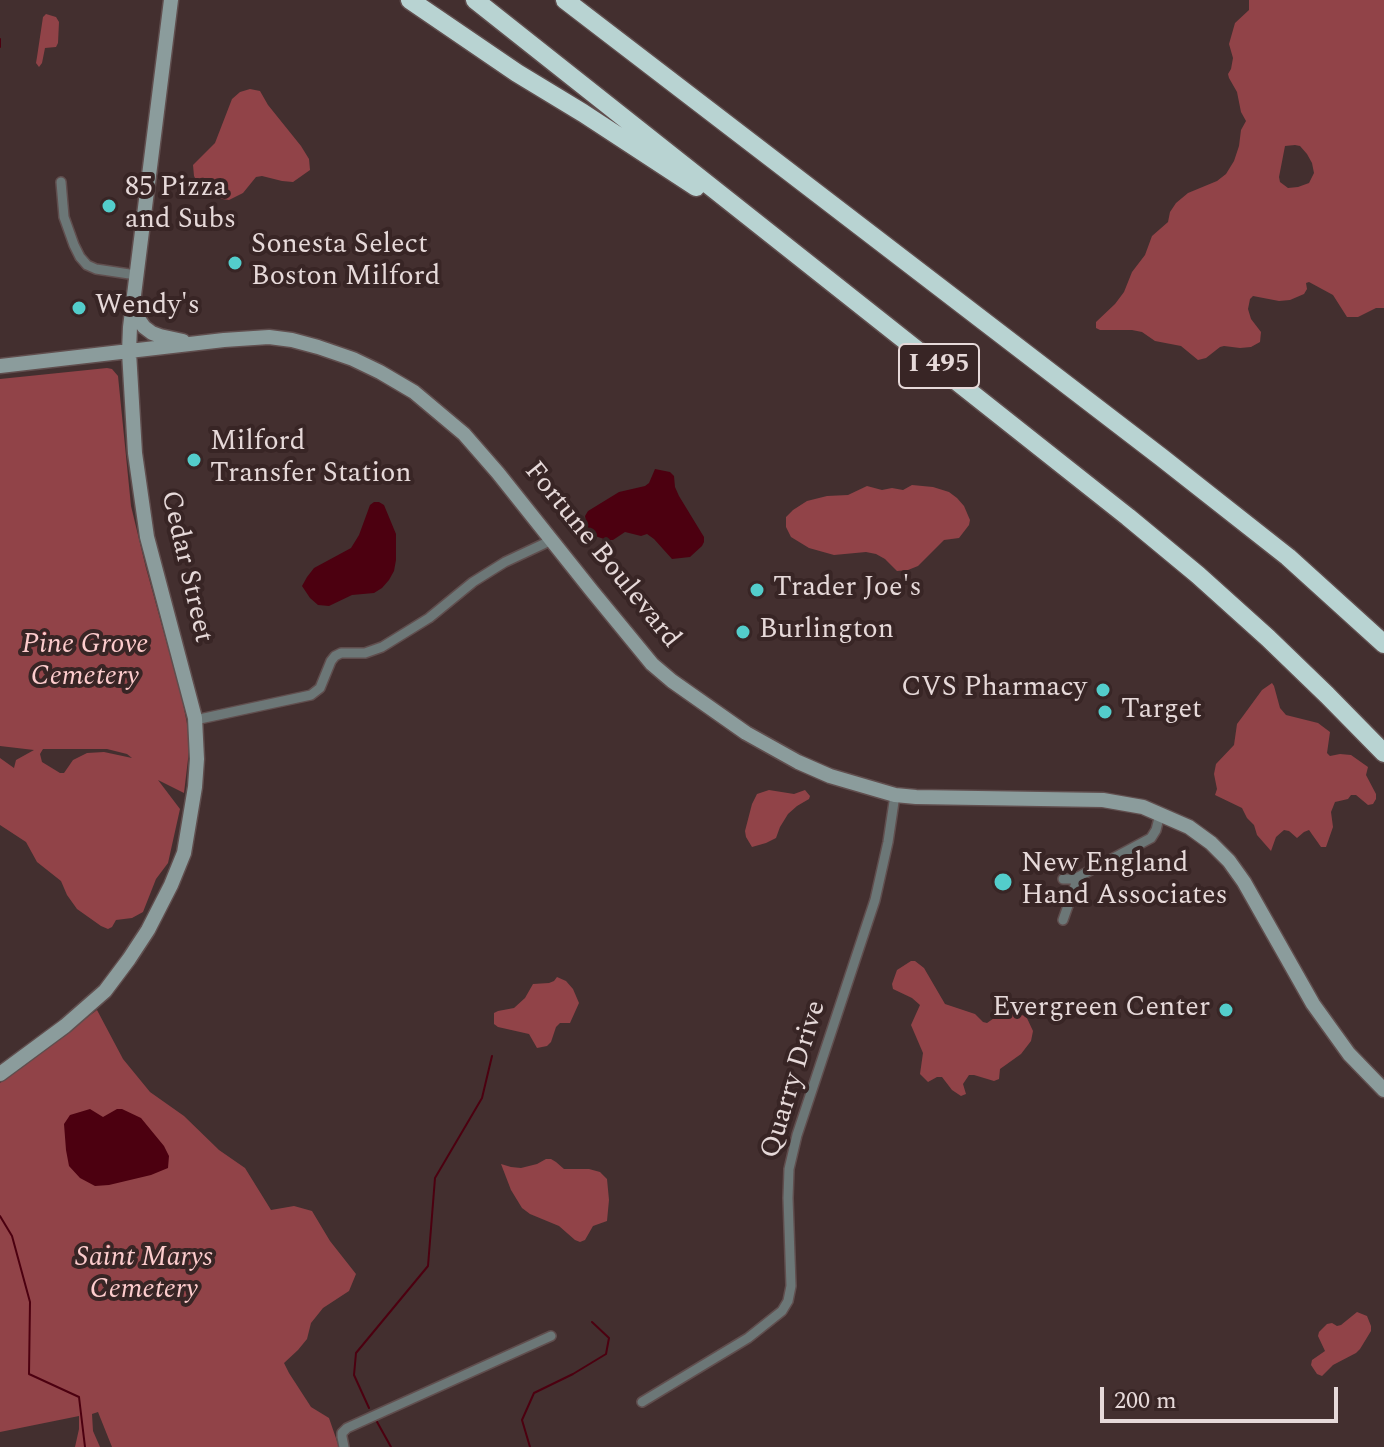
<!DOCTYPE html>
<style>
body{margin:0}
#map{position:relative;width:1384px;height:1447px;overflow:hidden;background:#432f2f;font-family:Spectral,serif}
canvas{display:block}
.scale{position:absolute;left:1100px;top:1387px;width:238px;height:36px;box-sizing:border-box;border:4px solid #e6d9d9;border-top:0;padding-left:10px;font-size:24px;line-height:28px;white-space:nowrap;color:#e6d9d9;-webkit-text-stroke:6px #382525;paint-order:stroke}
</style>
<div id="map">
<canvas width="1384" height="1447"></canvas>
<div class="scale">200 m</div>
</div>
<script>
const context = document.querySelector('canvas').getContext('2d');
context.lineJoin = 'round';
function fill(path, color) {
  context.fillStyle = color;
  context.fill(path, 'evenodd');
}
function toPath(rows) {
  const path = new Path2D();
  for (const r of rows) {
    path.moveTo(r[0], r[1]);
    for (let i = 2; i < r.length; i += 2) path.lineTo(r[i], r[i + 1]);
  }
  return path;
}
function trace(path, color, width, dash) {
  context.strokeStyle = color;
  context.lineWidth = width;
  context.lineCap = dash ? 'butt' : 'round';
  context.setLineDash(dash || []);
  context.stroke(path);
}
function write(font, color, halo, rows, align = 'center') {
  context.font = font + ' Spectral,serif';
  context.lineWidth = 8;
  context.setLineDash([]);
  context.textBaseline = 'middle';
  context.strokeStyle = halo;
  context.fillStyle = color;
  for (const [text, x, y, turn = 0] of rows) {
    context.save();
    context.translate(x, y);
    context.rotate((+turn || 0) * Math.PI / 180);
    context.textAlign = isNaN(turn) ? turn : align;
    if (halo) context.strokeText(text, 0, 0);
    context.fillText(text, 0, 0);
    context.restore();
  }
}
fill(toPath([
 [1249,0,1384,0,1384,308,1376,308,1358,317,1347,317,1333,295,1309,282,1306,283,1307,289,1304,294,1290,300,1279,301,1253,296,1250,299,1248,309,1251,319,1261,332,1260,342,1251,347,1240,348,1224,346,1220,347,1206,358,1198,360,1181,346,1155,341,1142,332,1132,330,1100,330,1096,328,1096,322,1115,304,1124,292,1132,272,1145,255,1152,236,1168,222,1170,212,1176,203,1188,193,1217,181,1226,174,1234,161,1239,146,1241,130,1246,121,1241,112,1237,92,1229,78,1228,74,1231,69,1233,58,1229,44,1235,23,1249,10],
 [1295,145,1300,146,1307,154,1312,163,1314,173,1309,183,1298,187,1288,188,1280,182,1279,177,1285,146],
 [46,14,56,17,59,22,58,43,56,47,45,48,42,63,39,67,36,63,37,57,43,17],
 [250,89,260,91,268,105,301,146,309,159,310,170,293,182,282,181,262,176,256,177,243,193,229,200,209,197,201,190,194,176,193,165,215,143,232,99,240,92],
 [107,368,112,369,118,376,131,506,146,568,182,698,189,734,189,751,184,793,158,780,180,809,168,863,156,879,143,912,132,918,116,920,112,927,108,929,101,926,77,909,67,895,61,881,37,862,26,842,0,825,0,758,14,768,16,760,34,750,0,746,0,379],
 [43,749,107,749,127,754,132,758,104,752,87,753,73,760,64,773,60,773,42,762,40,754],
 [912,485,933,487,949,492,957,498,964,506,970,520,969,525,959,538,944,540,918,566,908,570,897,571,885,559,876,554,866,552,834,555,809,548,791,537,786,527,786,517,793,510,807,501,827,496,848,495,867,486,882,490,892,488,903,490],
 [1272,683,1274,686,1280,708,1286,715,1318,723,1330,732,1327,753,1330,756,1340,754,1351,755,1368,767,1366,775,1376,794,1376,799,1373,804,1368,805,1356,795,1351,795,1348,799,1335,802,1331,812,1333,827,1326,847,1321,847,1309,830,1304,832,1297,838,1289,831,1284,830,1276,837,1271,851,1257,835,1254,825,1247,818,1242,808,1215,795,1217,789,1214,774,1216,764,1234,745,1237,724,1243,716,1262,690],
 [769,790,794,794,805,790,810,796,809,799,797,806,788,814,780,827,776,838,766,843,752,847,746,837,745,831,752,804,757,794],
 [911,961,915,961,924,968,945,1004,975,1014,983,1022,987,1023,1000,1014,1011,1013,1026,1016,1033,1031,1031,1041,1021,1054,1000,1069,999,1079,994,1081,974,1075,969,1075,963,1084,966,1094,961,1096,952,1090,942,1077,937,1077,928,1082,920,1074,923,1053,911,1025,920,1005,912,998,893,989,892,984,897,970],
 [557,977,566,981,573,989,579,1003,570,1023,560,1023,556,1027,551,1042,547,1046,537,1048,529,1034,498,1027,494,1024,494,1013,498,1011,514,1008,525,998,533,984,549,983,554,981],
 [97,1010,123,1059,150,1092,184,1116,219,1150,245,1168,271,1210,294,1206,312,1211,330,1241,356,1274,349,1291,323,1308,311,1323,307,1339,298,1350,284,1363,289,1373,311,1407,329,1418,339,1447,112,1447,98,1412,92,1414,93,1431,100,1447,75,1447,79,1429,79,1416,0,1432,0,1083],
 [546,1159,551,1159,556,1162,564,1169,589,1169,600,1172,607,1179,609,1200,607,1221,593,1226,585,1240,580,1242,575,1240,559,1226,530,1214,522,1208,511,1190,501,1164,511,1167,521,1168,537,1164],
 [1357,1312,1367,1316,1371,1326,1371,1331,1360,1349,1356,1353,1333,1365,1322,1376,1317,1374,1311,1365,1312,1360,1325,1351,1318,1336,1319,1332,1327,1324,1332,1323,1337,1326,1341,1325]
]), '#914348');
fill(toPath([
 [655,469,670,472,674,476,675,487,679,496,704,537,704,542,702,546,690,557,672,559,654,539,647,534,641,536,625,532,613,540,607,540,592,535,587,526,585,516,588,511,619,492,645,486,649,483],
 [374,502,379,502,384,505,396,534,396,560,394,571,389,580,382,588,374,593,352,595,329,606,318,605,310,598,302,586,307,577,314,568,351,548,359,535,370,505],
 [90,1109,103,1117,117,1109,122,1109,141,1118,164,1146,169,1156,168,1168,151,1175,109,1185,95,1186,80,1178,69,1166,66,1150,64,1124,70,1115]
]), '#4c0010');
trace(toPath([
 [0,39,0,47],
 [0,1216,12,1236,30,1302,29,1374,79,1397,85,1447],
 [369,1408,354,1375,356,1353,428,1266,435,1178,482,1098,492,1056],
 [376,1420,391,1447],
 [530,1447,522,1420,534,1393,573,1374,606,1354,609,1338,592,1322]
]), '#4c0010', 2);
const street = toPath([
 [61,182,64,217,74,245,80,257,87,265,96,269,136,275],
 [195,720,311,695,320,688,331,661,335,656,341,653,365,653,382,647,429,618,473,582,505,562,552,540],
 [1078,877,1151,838,1156,830,1160,814],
 [1063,920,1078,877,1074,879,1063,879],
 [642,1402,748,1338,782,1311,788,1301,791,1286,788,1198,789,1169,797,1135,875,900,888,842,895,795],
 [344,1447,342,1437,342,1433,347,1428,551,1336]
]);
const secondary = toPath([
 [132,310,144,327,152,333,160,336,183,341],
 [0,366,224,340,269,337,292,340,318,347,353,359,380,372,414,392,464,434,498,473,592,591,652,664,672,681,746,733,798,762,830,776,895,795,916,797,1103,800,1143,807,1189,827,1211,843,1229,861,1244,882,1313,1004,1349,1054,1384,1090],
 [0,1074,65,1026,105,991,129,959,148,930,171,885,184,853,195,787,197,759,195,718,147,537,135,453,129,352,130,327,171,0]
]);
const highway = toPath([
 [410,0,517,73,583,113,696,187],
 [475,0,1128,517,1198,575,1268,638,1327,695,1384,753],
 [565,0,1161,457,1288,557,1384,644]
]);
trace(street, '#604e4e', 12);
trace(secondary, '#604e4e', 17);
trace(highway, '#604e4e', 21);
trace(street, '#6c7777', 9);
trace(secondary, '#8b9c9c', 14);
trace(highway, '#b8d3d2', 18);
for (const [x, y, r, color] of [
 [109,206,8,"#53cdcb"],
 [235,263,8,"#53cdcb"],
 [79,308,8,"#53cdcb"],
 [194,460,8,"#53cdcb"],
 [757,590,8,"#53cdcb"],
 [743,632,8,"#53cdcb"],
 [1103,690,8,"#53cdcb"],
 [1105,712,8,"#53cdcb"],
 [1003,882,10,"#53cdcb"],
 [1226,1010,8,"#53cdcb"]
]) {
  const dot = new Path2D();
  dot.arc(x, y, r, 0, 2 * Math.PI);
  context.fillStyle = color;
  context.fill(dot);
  trace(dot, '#382525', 3);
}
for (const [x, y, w] of [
 [939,366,80]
]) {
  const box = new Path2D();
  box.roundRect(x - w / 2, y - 22, w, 44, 6);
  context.fillStyle = '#382525';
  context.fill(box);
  trace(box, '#e6d9d9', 2);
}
write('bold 26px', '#e6d9d9', null, [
 ["I 495",939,366]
]);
write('28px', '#e6d9d9', '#382525', [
 ["85 Pizza",125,190],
 ["and Subs",125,222],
 ["Sonesta Select",251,247],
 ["Boston Milford",251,279],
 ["Wendy's",95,308],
 ["Milford",210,444],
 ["Transfer Station",210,476],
 ["Trader Joe's",773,590],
 ["Burlington",759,632],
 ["CVS Pharmacy",1087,690,"right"],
 ["Target",1121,712],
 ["New England",1021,866],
 ["Hand Associates",1021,898],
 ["Evergreen Center",1210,1010,"right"]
], 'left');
write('28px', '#e6d9d9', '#382525', [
 ["Fortune Boulevard",601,556,51],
 ["Cedar Street",185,567,77],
 ["Quarry Drive",795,1080,-73]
]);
write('italic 28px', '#fdcccd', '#382525', [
 ["Pine Grove",85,647],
 ["Cemetery",85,679],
 ["Saint Marys",144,1260],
 ["Cemetery",144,1292]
]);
</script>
